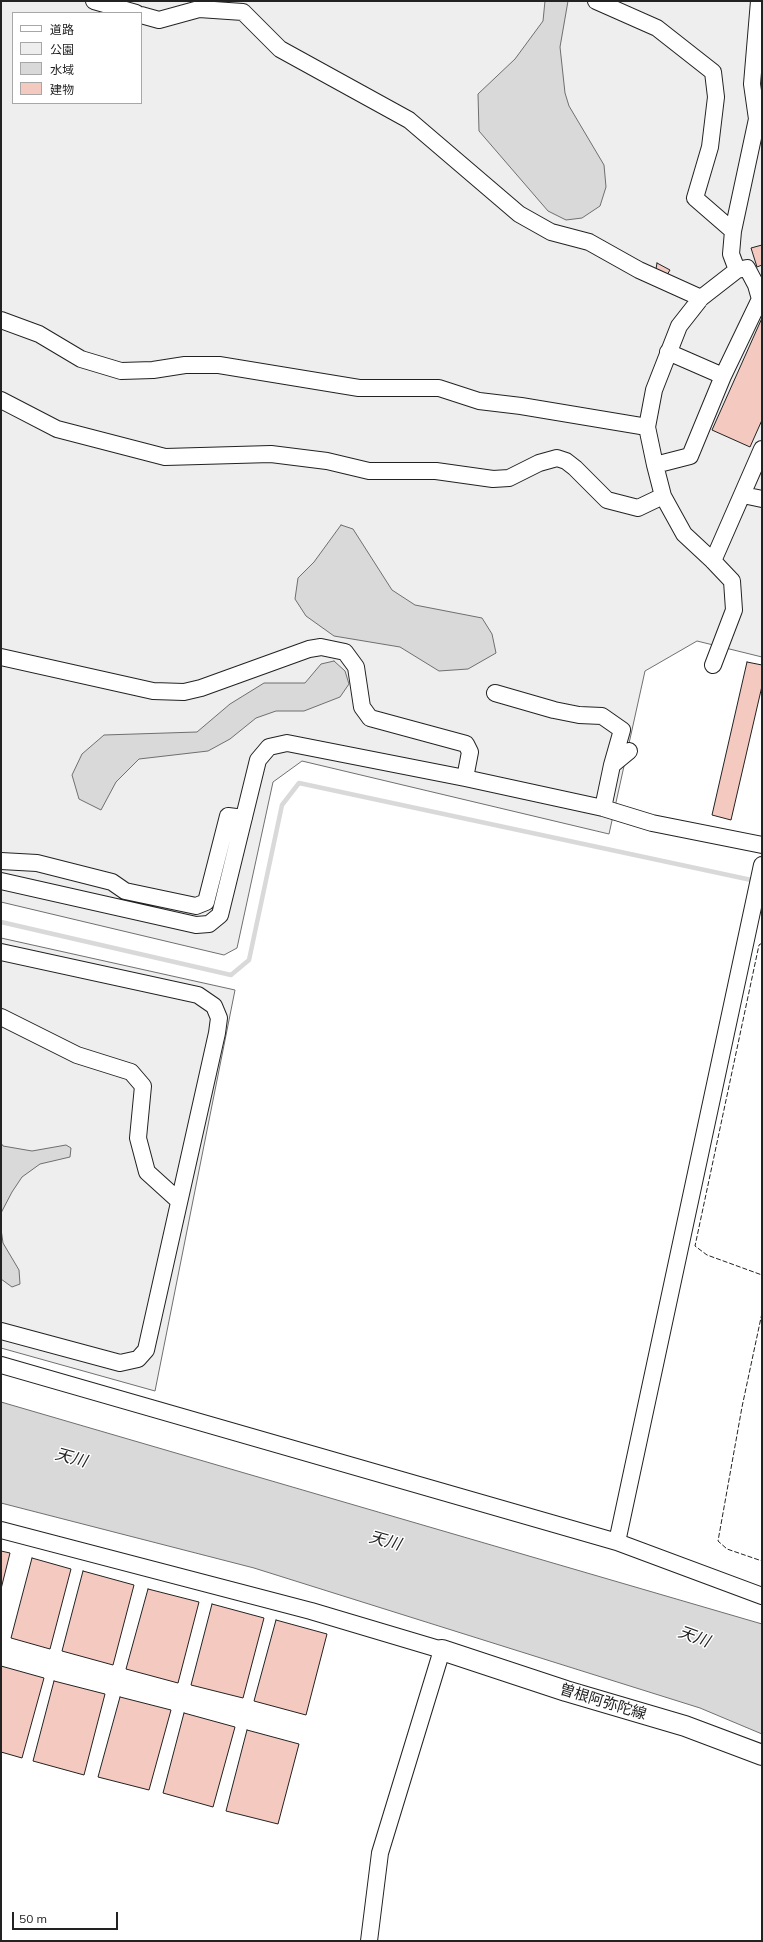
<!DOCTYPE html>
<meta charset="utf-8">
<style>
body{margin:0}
#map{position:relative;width:763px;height:1942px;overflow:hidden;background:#fff;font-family:Mulish,"Noto Sans JP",sans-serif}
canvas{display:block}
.frame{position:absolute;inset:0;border:2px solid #222;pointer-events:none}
.legend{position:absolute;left:12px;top:12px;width:130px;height:92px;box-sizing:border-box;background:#fff;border:1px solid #a7a7a7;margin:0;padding:5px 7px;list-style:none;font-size:12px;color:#222}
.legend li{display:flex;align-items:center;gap:8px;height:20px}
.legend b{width:20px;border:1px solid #a7a7a7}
.scale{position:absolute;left:12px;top:1912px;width:106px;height:18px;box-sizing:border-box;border:2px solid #222;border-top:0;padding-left:5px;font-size:12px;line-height:14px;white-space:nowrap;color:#222;-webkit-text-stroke:3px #fff;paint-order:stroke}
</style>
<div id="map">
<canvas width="763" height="1942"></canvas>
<div class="frame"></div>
<ul class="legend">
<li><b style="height:5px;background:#fff"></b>道路</li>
<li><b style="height:11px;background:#eee"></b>公園</li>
<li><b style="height:11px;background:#d9d9d9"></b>水域</li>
<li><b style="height:11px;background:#f3c9c0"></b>建物</li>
</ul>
<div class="scale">50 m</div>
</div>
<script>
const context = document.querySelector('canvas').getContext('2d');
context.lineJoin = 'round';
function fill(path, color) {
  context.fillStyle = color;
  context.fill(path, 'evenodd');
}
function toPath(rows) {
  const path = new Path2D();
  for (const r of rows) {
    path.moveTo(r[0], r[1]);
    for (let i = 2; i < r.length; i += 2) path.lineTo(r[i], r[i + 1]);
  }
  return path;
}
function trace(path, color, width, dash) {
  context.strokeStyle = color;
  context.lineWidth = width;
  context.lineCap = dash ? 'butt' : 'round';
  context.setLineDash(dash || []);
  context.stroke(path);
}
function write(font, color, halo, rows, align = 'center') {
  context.font = font + ' Mulish,"Noto Sans JP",sans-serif';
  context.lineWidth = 3;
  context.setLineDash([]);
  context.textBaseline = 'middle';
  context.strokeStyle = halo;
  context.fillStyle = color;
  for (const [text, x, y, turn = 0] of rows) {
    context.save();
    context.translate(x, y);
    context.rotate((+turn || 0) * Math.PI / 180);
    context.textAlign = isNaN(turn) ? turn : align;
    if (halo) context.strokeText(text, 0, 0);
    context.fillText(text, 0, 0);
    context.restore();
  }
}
const green = toPath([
 [1,1,762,1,762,657,697,641,645,671,609,834,302,761,273,782,237,948,224,955,1,902,1,1],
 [13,13,141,13,141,103,13,103,13,13],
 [1,938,235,990,155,1391,1,1348,1,938]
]);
fill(green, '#eee');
trace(green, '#6f6f6f', 1);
const water = toPath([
 [545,1,568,1,560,47,565,93,569,106,604,165,606,187,600,206,582,218,566,220,548,211,479,131,478,94,515,59,543,21,545,1],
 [341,525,353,529,392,590,415,605,482,618,492,634,496,653,468,669,439,671,400,647,334,636,306,616,295,599,298,578,314,562,341,525],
 [334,661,345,671,349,684,340,697,304,711,276,711,256,718,230,739,208,751,139,759,116,782,101,810,79,799,72,775,82,754,104,735,197,732,230,704,264,683,305,683,321,664,334,661],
 [1,1143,3,1146,32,1151,66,1145,71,1148,70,1157,40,1164,22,1177,12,1192,1,1213,1,1143],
 [1,1229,3,1243,19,1270,20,1284,12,1287,1,1279,1,1229],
 [1,1402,762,1624,762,1734,700,1708,254,1568,1,1503,1,1402]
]);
fill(water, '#d9d9d9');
trace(water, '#6f6f6f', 1);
trace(toPath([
 [1,922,231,975,249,960,282,805,299,783,756,881]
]), '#d9d9d9', 4.5);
const building = toPath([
 [762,245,762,265,757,267,751,248,762,245],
 [657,263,670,270,667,275,656,269,657,263],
 [762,318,762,420,750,447,712,430,762,318],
 [747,662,762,665,762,686,731,820,712,815,747,662],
 [1,1551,10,1553,1,1589,1,1551],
 [32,1558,71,1569,50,1649,11,1638,32,1558],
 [83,1571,134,1585,113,1665,62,1651,83,1571],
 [148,1589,199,1602,178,1683,126,1669,148,1589],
 [212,1604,264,1618,243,1698,191,1685,212,1604],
 [276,1620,327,1634,306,1715,254,1701,276,1620],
 [1,1666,44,1678,22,1758,1,1752,1,1666],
 [54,1681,105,1694,84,1775,33,1761,54,1681],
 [120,1697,171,1710,149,1790,98,1777,120,1697],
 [184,1713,235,1727,213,1807,163,1793,184,1713],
 [247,1730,299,1744,278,1824,226,1811,247,1730]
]);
fill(building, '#f3c9c0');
trace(building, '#222', 1);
const minor = toPath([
 [94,1,136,13],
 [596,1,657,28,713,72,716,97,710,147,695,198,733,231],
 [141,15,159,20,199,9,243,12,280,49,409,120,519,214,551,232,589,242,639,270,701,298],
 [737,270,731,254,733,231,757,119,752,84,759,1],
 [1,320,39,334,81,359,121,371,153,370,185,365,219,365,359,388,439,388,479,401,521,406,647,427],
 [668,352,723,376],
 [1,400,57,429,165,457,271,454,327,461,369,471,436,471,493,479,509,478,539,463,557,458,566,461,575,468,607,500,638,508,663,496],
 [655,465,690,456,723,376,760,299,756,285,747,268,737,270,701,298,679,326,654,390,647,427,655,465,663,496,684,534,713,561,732,581,734,610,713,665],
 [743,495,762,499],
 [713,561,762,449],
 [1,657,153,691,184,692,201,688,309,649,321,647,345,652,356,667,362,707,370,718,466,744,470,752,465,778],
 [495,693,554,710,579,715,602,716,622,730,612,765],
 [629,751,612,765,603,808,652,823,762,845],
 [1,861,37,863,112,882,125,891,196,906,206,902,228,816,244,818],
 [1,881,196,925,209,924,220,915,258,760,269,747,287,743,465,778,603,808],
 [1,952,198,995,214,1006,219,1018,217,1033,146,1350,138,1359,120,1363,1,1331],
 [1,1017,77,1055,131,1072,143,1086,138,1138,147,1172,179,1201],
 [1,1365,617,1542,762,865],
 [1,1530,311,1611,442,1650,380,1853,369,1941],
 [617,1542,762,1596]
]);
const major = toPath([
 [442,1650,566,1691,685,1726,762,1755]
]);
trace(minor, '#222', 18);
trace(major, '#222', 22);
trace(minor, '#fff', 16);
trace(major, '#fff', 20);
trace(toPath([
 [762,943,759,945,695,1246,707,1255,762,1275],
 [762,1313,742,1407,718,1541,727,1549,762,1561]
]), '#222', 1, [5, 2]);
write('15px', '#222', '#fff', [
 ["曽根阿弥陀線",603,1702,17]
]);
write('italic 16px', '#222', '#fff', [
 ["天川",71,1458,15],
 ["天川",385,1541,15],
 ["天川",694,1637,20]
]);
</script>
